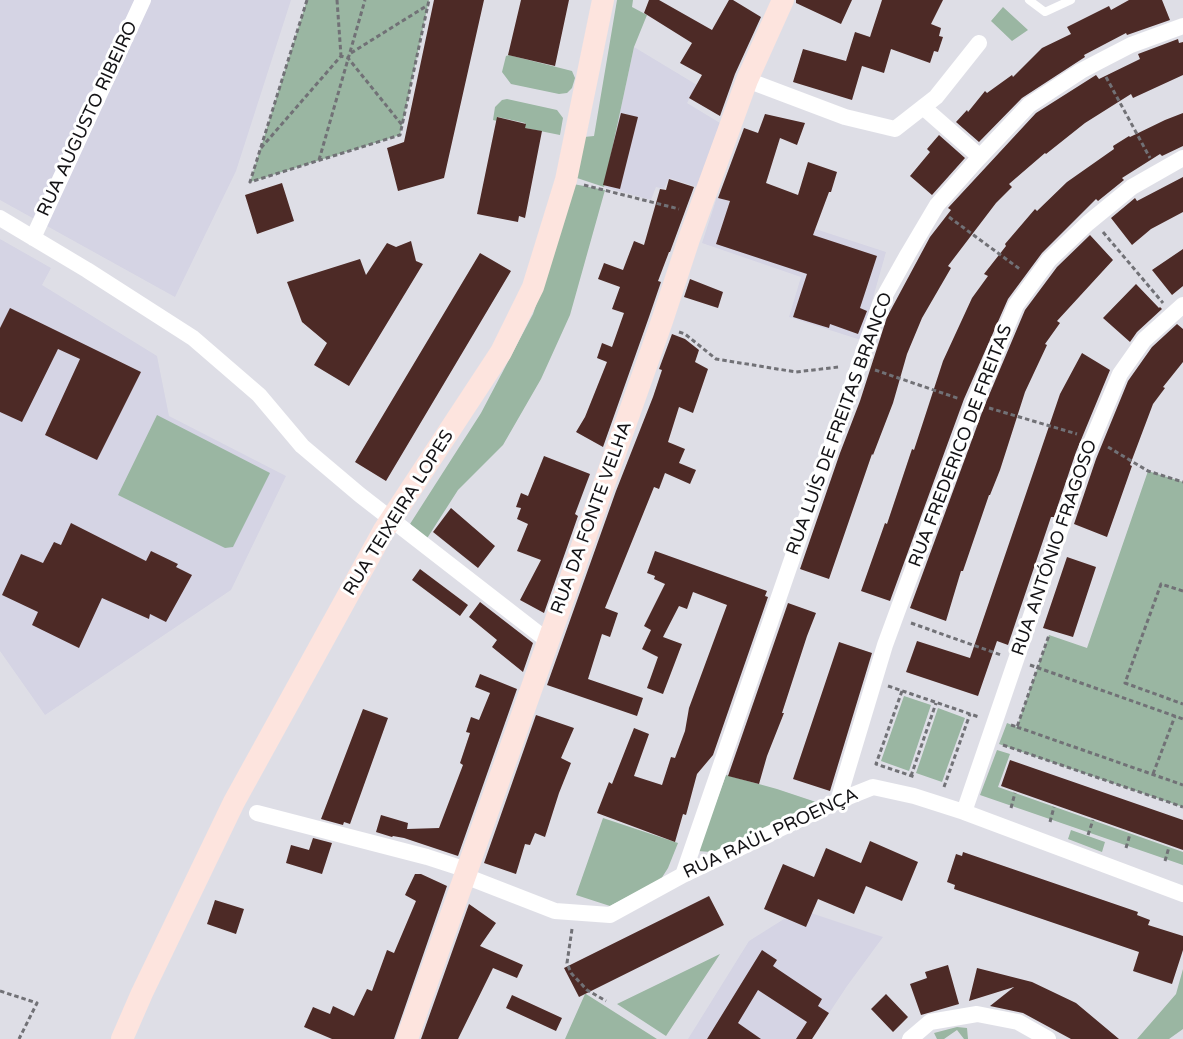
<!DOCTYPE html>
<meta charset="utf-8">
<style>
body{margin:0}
canvas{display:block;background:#dedee6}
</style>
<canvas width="1183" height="1039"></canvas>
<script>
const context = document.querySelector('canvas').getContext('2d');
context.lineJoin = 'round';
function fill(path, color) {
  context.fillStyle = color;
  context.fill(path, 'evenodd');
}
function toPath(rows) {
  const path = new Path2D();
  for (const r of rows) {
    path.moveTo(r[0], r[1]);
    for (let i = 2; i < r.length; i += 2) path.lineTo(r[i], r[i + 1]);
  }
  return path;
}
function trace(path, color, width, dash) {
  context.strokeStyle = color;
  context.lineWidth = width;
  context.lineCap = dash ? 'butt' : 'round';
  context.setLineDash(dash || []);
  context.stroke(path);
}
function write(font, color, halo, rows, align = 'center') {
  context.font = font + ' "Varela Round",sans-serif';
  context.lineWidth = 6;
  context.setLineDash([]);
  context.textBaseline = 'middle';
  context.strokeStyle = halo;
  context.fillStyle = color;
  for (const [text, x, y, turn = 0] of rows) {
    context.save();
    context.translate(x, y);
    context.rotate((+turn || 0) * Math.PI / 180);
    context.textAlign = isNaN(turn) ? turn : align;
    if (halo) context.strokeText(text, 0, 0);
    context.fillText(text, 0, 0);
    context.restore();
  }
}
fill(toPath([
 [0,0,291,0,236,171,175,297,0,200],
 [634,47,697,85,687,103,720,123,697,187,669,178,664,189,656,187,651,200,604,187],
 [717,197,886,252,861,340,789,317,801,277,702,243],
 [0,239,51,268,42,285,157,356,169,416,286,476,231,590,45,715,0,651],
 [808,912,883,937,847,986,812,1039,688,1039,749,941,784,919,804,921]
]), '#d5d4e4');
fill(toPath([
 [307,0,429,0,400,135,250,182],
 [617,0,633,0,632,7,647,15,634,47,604,187,574,177,584,137,594,136],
 [1003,7,1028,30,1012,41,991,21],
 [509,55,572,71,575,78,572,88,567,93,559,94,511,84,502,72,506,56],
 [507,99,557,110,563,118,560,135,525,128,525,123,498,117,497,121,493,120,495,107,502,100],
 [568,183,605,190,570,315,541,379,503,445,458,490,426,540,410,524,481,413,533,314,550,263],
 [157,415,270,473,233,547,225,548,118,495],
 [1148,471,1183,482,1183,807,999,744,1007,723,1017,727,1049,635,1087,648],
 [904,696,931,705,909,771,881,761],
 [938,708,965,718,942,782,916,773],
 [997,750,1010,754,998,787,1183,852,1183,865,980,795],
 [726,775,777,789,819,803,723,853,698,851],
 [603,818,678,843,668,868,661,879,610,906,576,895],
 [1071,830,1105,842,1102,852,1068,839],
 [720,954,666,1036,617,1004],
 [1183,969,1183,1029,1169,1039,1137,1039,1176,994],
 [585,994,586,994,657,1039,565,1039],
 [957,1027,967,1028,968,1039,964,1039,957,1030,944,1039,937,1039,934,1033]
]), '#9ab6a2');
fill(toPath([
 [434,0,484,0,444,178,398,191,387,148,404,142],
 [521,0,569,0,555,66,508,55],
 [649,0,659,0,712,30,729,0,733,0,761,17,735,74,720,116,689,98,702,75,680,63,692,43,644,13],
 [796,0,852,0,841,24,796,3],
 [882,0,943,0,931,24,941,28,939,36,943,37,938,52,934,51,930,63,891,49,884,73,862,66,852,100,793,82,803,49,846,61,855,32,870,37],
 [1129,0,1162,0,1170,20,1127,35,1126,33,1084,55,1085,57,1022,98,979,142,956,122,967,110,968,112,985,91,987,93,1012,75,1013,77,1042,48,1071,34,1067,27,1109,6,1111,10],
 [1178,39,1179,43,1183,42,1183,75,1133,98,1131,94,1085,123,1046,154,1045,153,1009,184,1012,187,996,203,948,266,951,268,922,318,907,354,893,403,873,455,872,454,829,579,800,569,840,453,860,401,887,317,930,237,951,210,948,208,1036,113,1096,75,1099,79,1140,59,1138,54],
 [621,113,638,117,620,189,603,185],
 [1183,113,1183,146,1162,156,1160,154,1122,178,1124,180,1098,201,1096,199,1042,253,1008,299,964,399,890,601,861,591,885,523,887,524,912,449,914,450,943,361,972,298,988,276,984,274,1006,246,1005,244,1035,209,1037,211,1067,182,1114,149,1113,146,1129,136,1130,137,1165,120],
 [765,114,805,123,797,145,780,138,766,183,798,195,808,162,837,172,831,192,829,192,813,235,877,256,860,308,867,311,858,334,830,324,829,328,793,317,807,274,716,244,730,201,718,198,744,128,758,133],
 [497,117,526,124,525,128,542,131,525,218,519,216,518,222,477,214],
 [939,135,965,158,932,195,910,176,930,152,927,149],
 [1183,177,1183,212,1151,229,1132,245,1111,218,1135,198,1137,201],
 [669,179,694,187,670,252,669,252,658,281,661,282,649,317,603,447,576,432,585,417,607,362,597,358,602,343,612,347,624,313,612,309,620,287,598,279,604,263,623,270,634,241,644,245,660,189,666,190],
 [282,183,294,221,257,234,245,195],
 [1090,235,1113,260,1057,321,1060,323,1045,344,1047,345,1025,392,1000,470,990,495,989,495,963,571,961,571,946,621,910,608,984,407,1025,310,1057,267],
 [411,241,416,261,423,264,349,386,314,365,327,343,302,322,287,282,360,259,366,275,387,243,396,247],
 [1183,249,1183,286,1172,295,1152,270],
 [480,253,511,271,386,481,355,462],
 [690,279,723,292,718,308,684,297],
 [1136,284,1159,308,1160,307,1162,309,1137,332,1130,342,1103,318],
 [10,308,141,372,97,460,45,435,80,359,58,349,22,422,0,412,0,328],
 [1177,324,1183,329,1183,362,1163,387,1165,388,1153,404,1130,465,1132,466,1107,537,1074,524,1096,459,1128,381,1152,347],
 [672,334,685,339,699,350,695,362,708,369,693,413,679,407,668,442,685,449,679,463,696,470,690,484,665,473,659,489,654,487,605,608,618,613,610,637,602,634,588,679,643,698,637,716,547,685,616,491,653,397,662,370,659,369],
 [1082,353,1110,370,1076,452,1054,517,1051,517,1008,645,997,641,978,696,906,672,917,641,970,658,1060,394],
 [544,456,590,474,575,514,578,516,544,613,520,600,541,560,517,551,528,524,517,519,521,508,516,507,521,493,528,496],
 [451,508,495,546,478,568,433,532],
 [71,523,146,561,151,551,178,564,176,567,192,575,166,622,150,614,149,619,102,598,79,648,32,625,38,612,2,595,21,554,43,563,54,542,61,545],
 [655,551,767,591,765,596,768,597,713,755,697,774,686,815,683,814,675,842,597,813,609,782,612,784,634,728,649,734,634,776,662,785,671,757,675,758,685,731,689,708,727,605,693,592,687,609,679,606,663,637,682,644,663,694,647,688,658,657,642,649,651,630,644,626,665,584,654,579,655,576,647,573],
 [1067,557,1096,567,1073,637,1043,628],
 [420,569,468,605,460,616,412,580],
 [480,602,533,643,523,672,492,647,497,640,469,617],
 [788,603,816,613,807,636,782,713,784,713,767,756,759,784,728,776],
 [839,642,872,653,830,791,793,779],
 [480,674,517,689,458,856,404,838,393,836,392,837,376,832,381,815,408,823,407,829,439,828,463,765,460,763,470,733,466,732,471,717,479,720,490,693,475,687],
 [363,709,388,718,350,824,344,822,343,825,321,819],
 [536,715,574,728,561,758,571,763,559,793,545,837,535,833,530,845,525,844,516,874,484,863],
 [1010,760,1183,820,1183,850,1001,786],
 [313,838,332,843,322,874,286,863,291,845,309,850],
 [870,841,918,862,902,901,866,886,854,914,818,899,806,927,764,909,783,864,814,877,826,848,861,863],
 [963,852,1138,912,1137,915,1150,920,1148,925,1183,936,1183,950,1172,984,1133,971,1139,952,954,889,955,885,947,882,956,854,962,856],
 [415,874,421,874,447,886,394,1039,332,1039,304,1027,313,1007,330,1014,333,1006,354,1016,367,989,372,991,387,950,394,953,416,901,405,895],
 [709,896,724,925,579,997,564,968],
 [215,900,244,909,236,934,207,924],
 [469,904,496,923,480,946,523,965,517,978,493,968,458,1039,421,1039],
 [762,950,777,960,773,966,822,999,818,1006,829,1013,812,1039,796,1039,807,1022,758,990,738,1023,761,1039,707,1039],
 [948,965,959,1004,921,1015,910,984,927,978,925,972],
 [977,968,1032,982,1076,1003,1119,1039,1071,1039,1023,1013,990,1006,1014,987,969,1001],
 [886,994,908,1017,893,1032,871,1009],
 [512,995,562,1018,556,1031,506,1008]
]), '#4d2a26');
trace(toPath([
 [307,0,250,182,400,135,429,0],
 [337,0,341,56],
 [351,53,428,5],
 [1106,77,1150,158],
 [261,148,341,56,348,58,402,125],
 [319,160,365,0],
 [584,185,679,209],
 [949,217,1021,270],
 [1103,232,1163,303],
 [679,332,685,334,716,359,796,372,839,367],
 [875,370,960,399],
 [989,408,1077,434],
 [1108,447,1148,471,1183,482],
 [1183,591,1161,584,1125,683,1183,704],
 [911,623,1001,655],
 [1030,665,1183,719],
 [888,686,979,717],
 [902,691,876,764,915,777],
 [1011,725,1017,727,1049,635],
 [1017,727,1183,785],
 [1003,745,1183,807],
 [1153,774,1175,716],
 [911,776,936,703],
 [944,787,970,714],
 [1011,808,1015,793],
 [1050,822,1054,807],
 [1088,835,1093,820],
 [1126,848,1130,834],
 [1165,861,1169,847],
 [572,929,567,963,571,973,587,990,606,1001],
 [0,991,37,1003,19,1039]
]), '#717176', 3, [4.5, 3]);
trace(toPath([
 [1029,0,1045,12,1071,0]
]), '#fff', 8);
trace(toPath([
 [747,80,845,117,895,129,936,97,979,43],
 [923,107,980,157],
 [0,218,87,270,193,338,259,395,302,446,360,495,548,641],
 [33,238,143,0],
 [838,801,885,645,974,403,1016,305,1049,260,1088,223,1132,187,1183,158],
 [964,812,1086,455,1120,374,1144,340,1183,305],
 [257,813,427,857,467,870],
 [683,875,880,304,908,254,937,205,977,160,1029,105,1081,71,1100,61,1131,45,1183,26],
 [465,876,555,911,610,915,683,875,838,801,873,787,914,796,964,812,1183,894],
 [910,1039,930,1022,977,1014,1018,1022,1048,1039]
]), '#fff', 16);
trace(toPath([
 [122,1039,142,993,234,802,384,530,501,352,533,287,566,180,603,0],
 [407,1039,662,321,689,239,747,80,783,0]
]), '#fde4de', 22);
write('18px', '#141316', '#fff', [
 ["RUA AUGUSTO RIBEIRO",88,119,-65],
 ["RUA LUÍS DE FREITAS BRANCO",840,424,-70],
 ["RUA FREDERICO DE FREITAS",961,446,-69],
 ["RUA TEIXEIRA LOPES",399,513,-58],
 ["RUA DA FONTE VELHA",592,518,-70],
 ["RUA ANTÓNIO FRAGOSO",1055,548,-71],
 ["RUA RAÚL PROENÇA",771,834,-25]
]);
</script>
